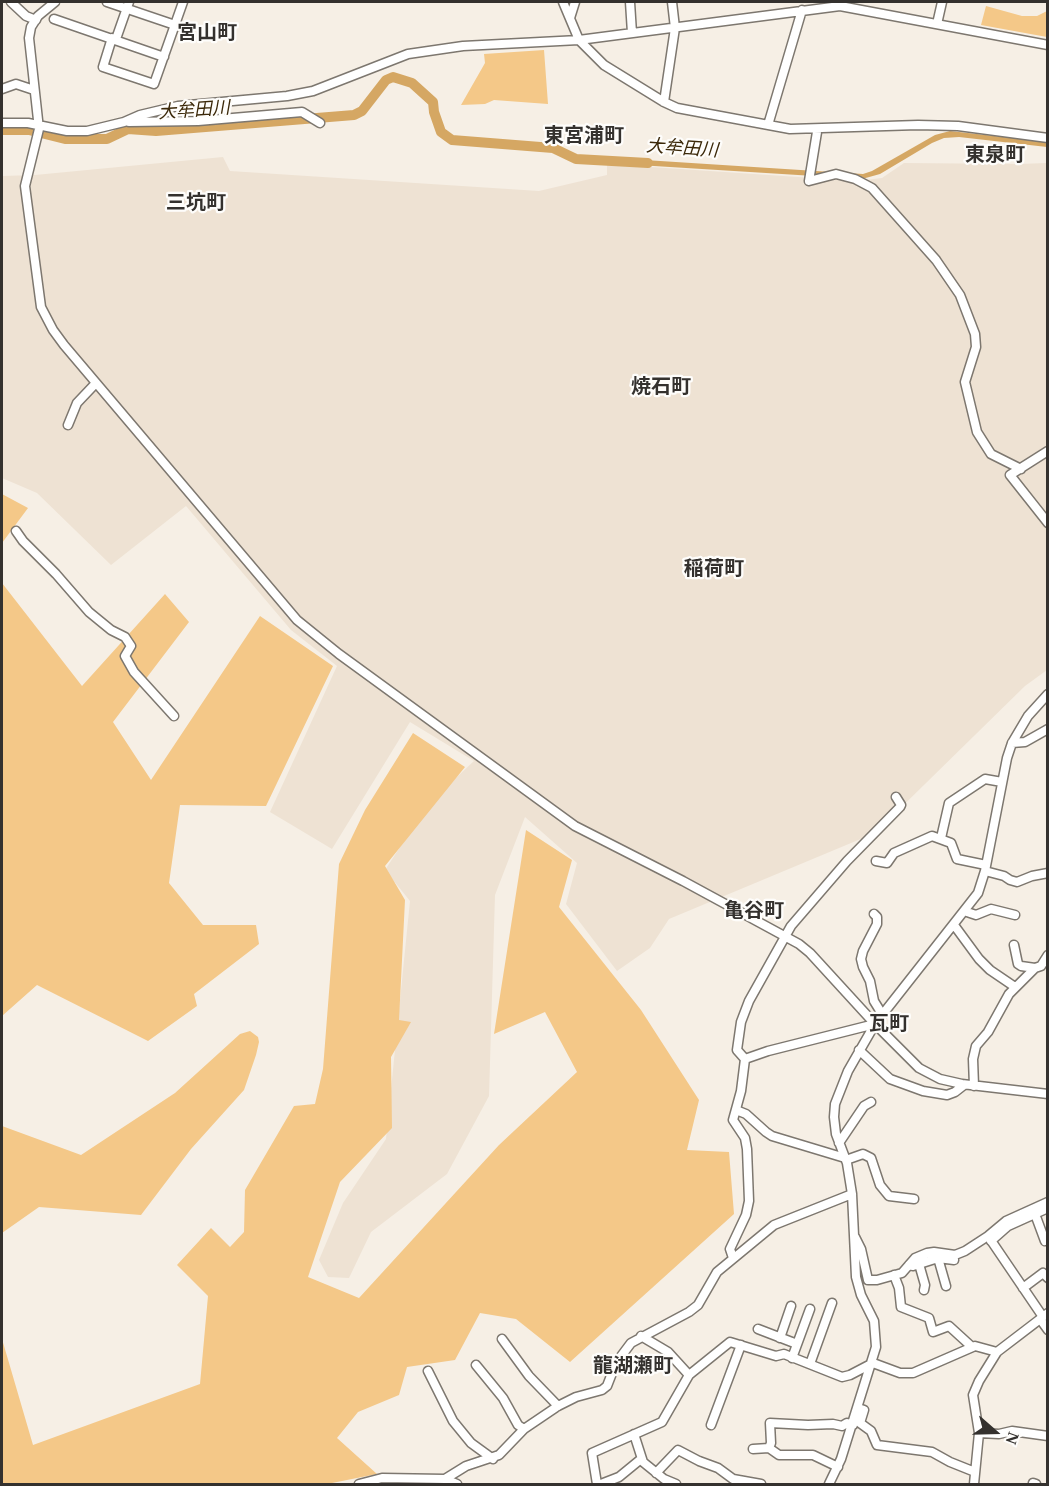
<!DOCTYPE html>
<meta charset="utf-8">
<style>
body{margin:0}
#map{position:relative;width:1049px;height:1486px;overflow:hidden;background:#f6efe5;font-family:"Times New Roman",serif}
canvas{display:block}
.frame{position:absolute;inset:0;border:3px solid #34312e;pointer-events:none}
.north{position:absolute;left:965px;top:1402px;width:60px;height:60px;-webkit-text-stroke:4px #fefdfb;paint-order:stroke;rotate:110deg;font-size:16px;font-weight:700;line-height:24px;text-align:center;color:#34312e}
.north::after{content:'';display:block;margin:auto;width:21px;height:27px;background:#34312e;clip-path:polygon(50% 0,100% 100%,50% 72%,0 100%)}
</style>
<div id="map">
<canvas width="1049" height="1486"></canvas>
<div class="frame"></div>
<div class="north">N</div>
</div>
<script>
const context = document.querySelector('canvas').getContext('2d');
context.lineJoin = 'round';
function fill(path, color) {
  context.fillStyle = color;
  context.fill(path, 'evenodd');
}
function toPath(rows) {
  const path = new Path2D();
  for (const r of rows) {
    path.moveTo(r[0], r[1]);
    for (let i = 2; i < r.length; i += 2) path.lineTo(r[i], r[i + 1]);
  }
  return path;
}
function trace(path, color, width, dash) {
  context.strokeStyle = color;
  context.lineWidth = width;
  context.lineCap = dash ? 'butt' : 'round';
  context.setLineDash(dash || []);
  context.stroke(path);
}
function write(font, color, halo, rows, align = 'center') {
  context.font = font + ' "Times New Roman","Noto Sans JP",serif';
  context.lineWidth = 4.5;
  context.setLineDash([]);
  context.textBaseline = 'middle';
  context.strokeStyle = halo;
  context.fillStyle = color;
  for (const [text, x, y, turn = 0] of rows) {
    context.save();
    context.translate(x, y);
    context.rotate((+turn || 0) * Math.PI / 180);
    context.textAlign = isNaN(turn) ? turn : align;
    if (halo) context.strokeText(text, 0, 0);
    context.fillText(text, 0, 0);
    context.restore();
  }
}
fill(toPath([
 [223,157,230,171,539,191,607,175,607,164,857,181,882,178,904,163,1019,164,1047,163,1047,670,1025,686,875,833,669,919,650,948,617,971,566,904,577,863,525,817,495,895,489,1096,447,1174,371,1232,349,1278,328,1277,319,1260,343,1203,386,1139,410,901,385,870,429,803,474,761,410,722,332,849,270,812,337,666,291,630,186,506,111,565,37,493,2,478,2,176,35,175]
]), '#eee2d3');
fill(toPath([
 [986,6,1022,16,1037,16,1047,11,1047,37,981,25],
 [544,50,548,104,494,100,485,104,461,105,485,63,484,54],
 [2,494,28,508,2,543],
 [2,583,82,686,165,594,189,622,113,722,151,780,260,616,333,666,266,806,180,805,169,883,203,925,256,925,259,944,194,994,197,1006,148,1041,37,985,2,1016],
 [413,733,465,767,385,866,405,900,399,1020,411,1022,391,1057,392,1128,340,1182,308,1277,359,1298,499,1145,577,1072,545,1012,494,1034,526,830,572,860,559,907,641,1010,699,1100,687,1150,729,1152,734,1214,570,1362,516,1319,480,1313,455,1360,407,1367,399,1395,358,1412,337,1438,377,1474,327,1484,2,1484,2,1339,33,1445,200,1384,208,1296,177,1265,211,1228,230,1247,244,1232,245,1190,294,1106,315,1104,323,1069,339,864,365,810],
 [250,1031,258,1037,259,1042,256,1055,244,1090,191,1149,141,1215,39,1207,2,1233,2,1126,81,1155,175,1093,240,1034]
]), '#f4c888');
fill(toPath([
 [950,131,1048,142,1047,147,959,137,944,138,932,143,880,174,862,179,638,165,629,159,863,174,872,171,935,135]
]), '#d5a763');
trace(toPath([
 [2,130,29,130,65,139,107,139,128,129,156,131,354,115,362,111,386,80,393,77,412,83,433,102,434,112,441,132,452,140,553,148,576,159,648,163]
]), '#d5a763', 10);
const minor = toPath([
 [11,2,26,16,36,20],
 [55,2,38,16,31,27,29,38,39,129,25,186,41,307,53,330,64,345,297,620,339,654,575,826,683,881,799,944,810,953,875,1024,919,1068,940,1079,962,1084,1048,1094],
 [107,2,175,25],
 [563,2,579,40,604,65,664,102,677,108,790,129,918,125,958,126,1048,138],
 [630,2,632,33],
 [570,18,575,2],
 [54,19,164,57],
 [937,24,942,2],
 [112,38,103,67,154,84,183,2],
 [116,39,129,2],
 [2,89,16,84,34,90],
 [664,102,675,28,672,2],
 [129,122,198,121,302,112,320,123],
 [2,123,28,123,67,131,87,131,124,122,140,115,178,106,287,96,313,91,408,54,463,46,579,40,840,6,1048,45],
 [768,125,802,10],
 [817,132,809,181,836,174,855,179,872,188,936,260,960,295,975,334,976,347,965,382,977,432,991,454,1021,469],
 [68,425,77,403,96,383],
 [1048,451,1010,475,1048,523],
 [16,531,23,541,56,574,89,612,111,630,125,637,131,646,125,656,134,672,174,716],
 [1012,743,1025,742,1048,729],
 [941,838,949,803,985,779,1002,782],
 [876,861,887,863,894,853,932,836,951,843,957,859,986,865],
 [985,871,1004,876,1010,880,1017,882,1032,876,1048,873],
 [964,911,976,915,991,909,1015,915],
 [874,914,877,917,877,924,863,951,861,959,863,967,870,981,874,1001,882,1014],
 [954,925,979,959,990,970,1015,987],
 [1014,945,1018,964,1021,966,1035,968],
 [859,1050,890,1079,923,1091,947,1095,955,1092,964,1085],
 [745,1059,768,1051,875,1024],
 [974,1086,973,1059,976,1046,988,1032,1009,994,1035,968,1041,966,1048,955],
 [736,1110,746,1114,766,1132,772,1136,845,1158],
 [839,1143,864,1106,871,1102],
 [846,1160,863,1154,871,1158,880,1185,889,1196,914,1199],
 [1035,1214,1045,1241],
 [988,1236,1043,1317],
 [855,1237,861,1249,868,1280,877,1280,902,1273,915,1258,927,1253,934,1252,955,1255,965,1251,988,1236,1006,1221,1048,1202],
 [991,1241,1008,1226,1048,1208],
 [733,1258,730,1249,746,1215,749,1201,747,1149,745,1138,733,1120,741,1091,745,1059,737,1050,741,1022,749,1001,791,926,847,861,900,807,901,805,896,797],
 [938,1258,946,1286],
 [919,1264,925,1285,924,1290],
 [909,1265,913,1266,938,1258,954,1260],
 [894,1275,899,1288,901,1307,929,1318,933,1332,949,1326,972,1347],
 [1023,1288,1043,1273,1048,1278],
 [1040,1319,1048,1330],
 [758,1329,797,1344],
 [641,1336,668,1352,689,1375],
 [780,1338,791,1306],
 [502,1339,529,1376,558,1406],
 [792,1358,810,1309],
 [810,1364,832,1303],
 [476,1365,503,1398,518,1425,524,1429],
 [428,1371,453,1421,471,1443,493,1459],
 [858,1408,864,1410,860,1423,871,1431,877,1445,932,1452,950,1462,975,1472],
 [711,1425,741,1345],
 [979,1433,999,1434,1012,1431,1048,1436],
 [634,1434,643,1462,664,1479,676,1484],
 [769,1448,779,1455,813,1455,838,1467],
 [753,1449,769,1448,771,1443,770,1423,808,1425,833,1424,842,1426,847,1423,853,1425],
 [656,1473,678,1450,699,1461,718,1468,733,1479,761,1484],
 [445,1479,466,1466,499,1455,524,1429,558,1406,576,1397,602,1390,607,1386,616,1363,631,1343,689,1312,698,1305,717,1272,774,1225,852,1194],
 [1033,1483,1036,1484],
 [359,1484,382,1478,445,1479,457,1484],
 [597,1484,592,1453,662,1422,689,1375,730,1342,776,1356,784,1354,842,1377,850,1375,873,1363,900,1373,913,1373,975,1346,997,1352],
 [601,1484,619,1477,641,1459],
 [829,1484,841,1459,876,1347,874,1321,861,1295,856,1277,852,1194,847,1163,836,1134,834,1117,835,1104,848,1071,875,1024,978,893,985,871,1007,758,1012,743,1028,716,1048,694],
 [974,1484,979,1433,973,1395,979,1381,997,1352,1048,1313]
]);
trace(minor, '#7d776f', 11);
trace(minor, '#fff', 8);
write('italic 18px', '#3b2809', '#fefdfb', [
 ["大牟田川",194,111,-4],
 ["大牟田川",682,149,4]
]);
write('bold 20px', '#34312e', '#fefdfb', [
 ["宮山町",207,34],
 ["東宮浦町",584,137],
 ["東泉町",995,156],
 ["三坑町",196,204],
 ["焼石町",661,388],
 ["稲荷町",714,570],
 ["亀谷町",754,912],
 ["瓦町",889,1025],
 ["龍湖瀬町",633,1367]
]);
</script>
